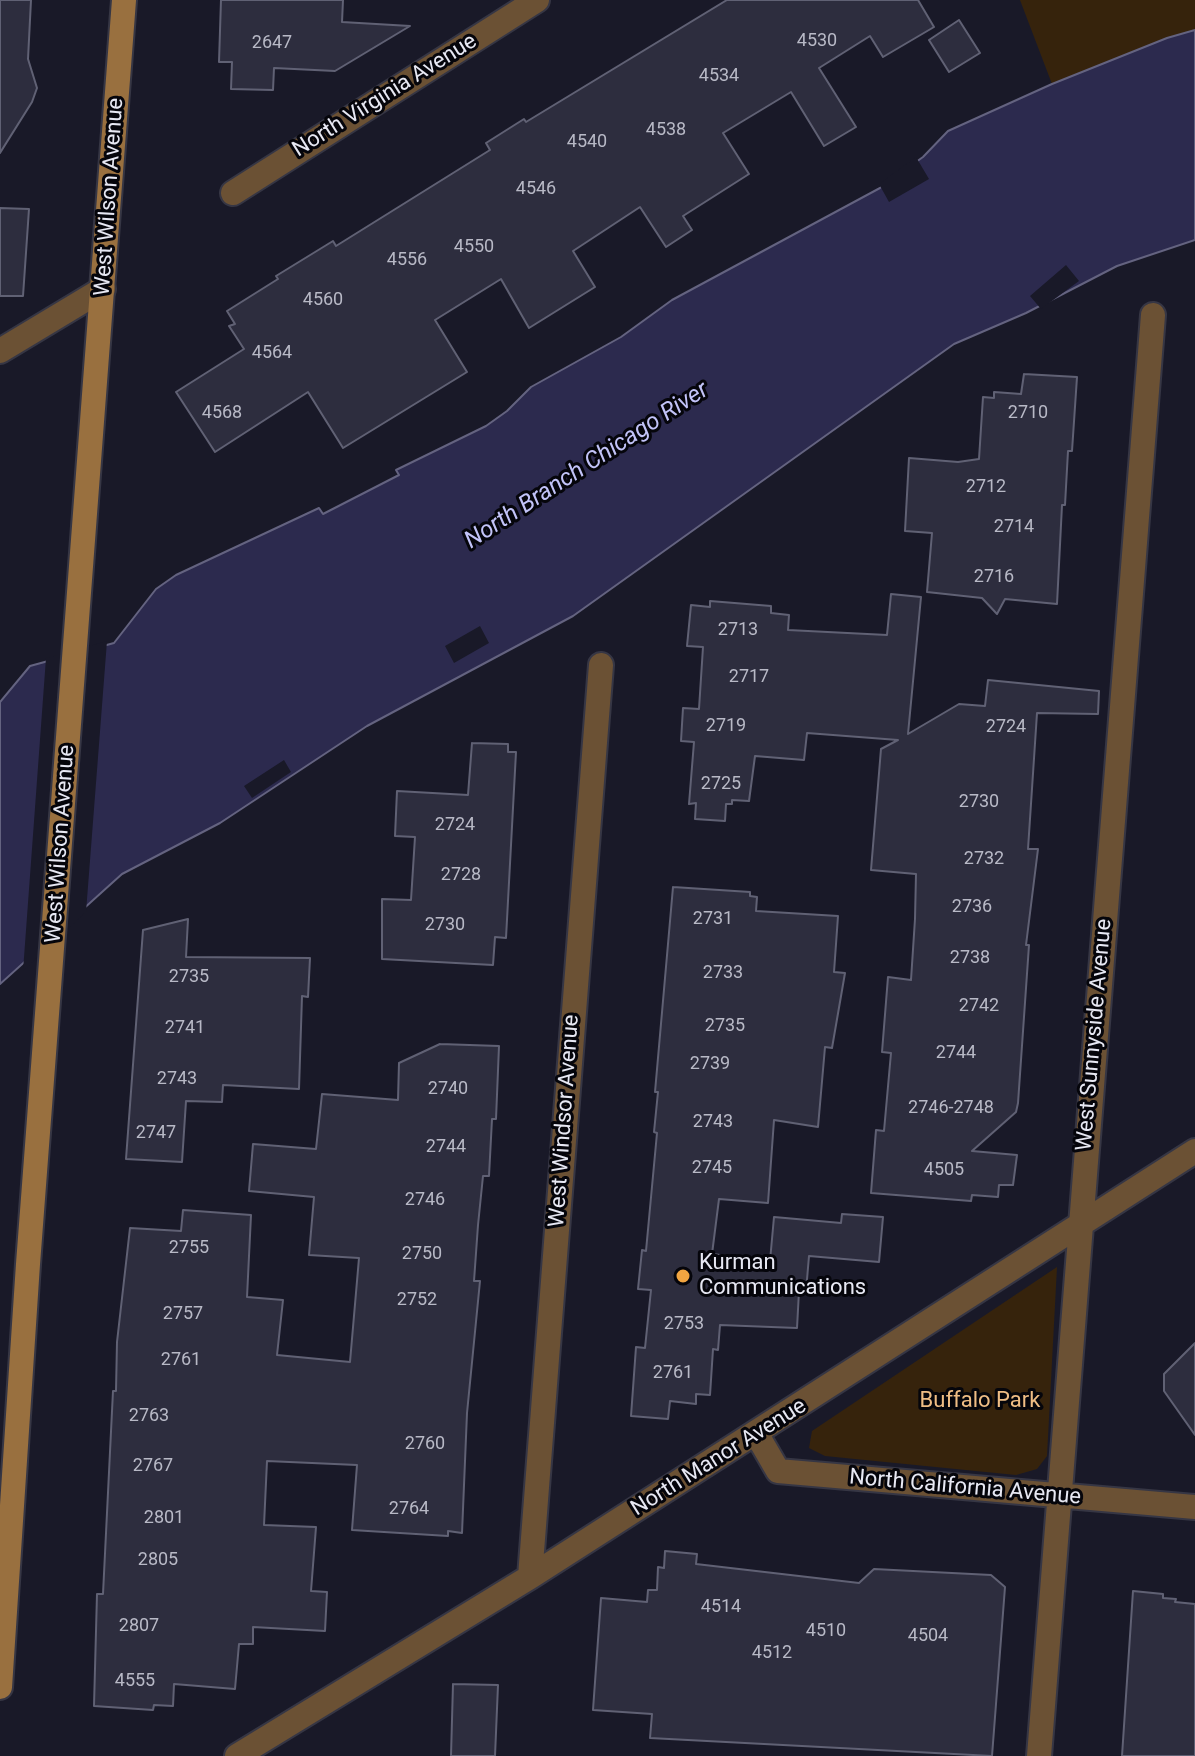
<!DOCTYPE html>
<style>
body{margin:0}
canvas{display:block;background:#191928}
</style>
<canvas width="1195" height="1756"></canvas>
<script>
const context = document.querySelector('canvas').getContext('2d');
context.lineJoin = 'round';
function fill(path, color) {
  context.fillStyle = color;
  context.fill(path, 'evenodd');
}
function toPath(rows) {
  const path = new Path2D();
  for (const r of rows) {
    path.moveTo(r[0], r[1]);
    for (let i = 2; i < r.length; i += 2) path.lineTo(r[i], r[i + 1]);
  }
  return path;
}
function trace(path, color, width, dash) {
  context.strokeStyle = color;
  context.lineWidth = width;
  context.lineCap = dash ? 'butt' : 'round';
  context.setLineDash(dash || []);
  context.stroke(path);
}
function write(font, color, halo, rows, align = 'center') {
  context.font = font + ' Roboto,sans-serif';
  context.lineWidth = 6;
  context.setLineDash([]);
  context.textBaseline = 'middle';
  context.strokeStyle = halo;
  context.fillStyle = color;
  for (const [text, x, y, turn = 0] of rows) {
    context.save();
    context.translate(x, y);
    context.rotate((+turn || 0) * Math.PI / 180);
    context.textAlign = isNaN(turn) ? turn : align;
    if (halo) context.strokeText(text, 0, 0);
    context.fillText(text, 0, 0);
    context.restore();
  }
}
fill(toPath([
 [1020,0,1195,0,1195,30,1167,38,1052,84],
 [1057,1267,1047,1456,1037,1469,1016,1475,825,1456,809,1448,812,1431]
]), '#36230c');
const water = toPath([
 [1195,30,1195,240,1117,266,1026,313,954,344,573,616,367,726,220,823,122,874,0,984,0,702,30,666,114,643,156,589,176,575,319,508,323,514,399,475,396,470,486,426,507,411,531,387,621,337,672,300,880,188,923,157,948,131,1052,84,1167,38,1195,30]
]);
fill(water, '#2c2a4e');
trace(water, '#646380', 2);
fill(toPath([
 [916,157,929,179,889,202,879,184],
 [1066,265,1079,281,1041,309,1030,296],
 [480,626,489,643,454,663,445,646],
 [107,641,86,912,23,971,46,658],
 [284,760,291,772,252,798,244,786]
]), '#191928');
const building = toPath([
 [0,0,31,0,28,59,37,88,32,102,0,153,0,0],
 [221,0,343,0,342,22,410,26,335,71,274,68,273,90,231,89,232,62,219,62,221,0],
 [727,0,918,0,934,27,883,57,870,36,819,68,856,127,824,146,791,92,723,133,749,174,683,216,692,230,666,247,640,207,573,251,595,287,529,328,501,279,435,320,467,372,343,448,308,392,215,452,176,392,244,349,229,326,235,324,227,311,278,279,276,276,333,241,336,246,490,150,486,143,524,119,526,122,727,0],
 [959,20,980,53,949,72,929,40,959,20],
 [0,208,29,209,23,296,0,296,0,208],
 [1024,374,1077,377,1072,451,1068,451,1065,505,1062,505,1057,604,1005,599,997,614,982,598,927,592,932,533,905,531,909,458,958,462,979,459,983,397,994,398,994,392,1021,394,1024,374],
 [891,594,921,597,908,734,959,704,985,706,988,680,1099,691,1098,714,1037,713,1028,849,1038,849,1026,945,1029,945,1018,1103,1016,1112,972,1151,1017,1155,1013,1185,999,1185,998,1197,972,1195,971,1201,871,1193,876,1130,884,1131,891,1053,882,1052,888,977,911,980,915,919,916,874,871,870,881,749,898,740,807,733,804,760,755,756,749,801,732,800,732,804,726,804,725,821,695,819,696,803,689,804,694,742,681,741,683,708,699,709,703,647,687,646,691,605,710,607,710,601,771,606,771,613,789,615,788,630,887,635,891,594],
 [472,743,508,744,508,752,516,752,506,938,495,937,493,965,382,959,382,899,411,900,415,837,395,836,397,791,468,795,472,743],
 [673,887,750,892,750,896,757,897,756,911,838,916,834,972,845,973,832,1048,825,1047,818,1127,774,1120,768,1203,719,1199,712,1254,770,1261,774,1217,841,1223,842,1214,883,1217,879,1262,809,1256,806,1291,799,1291,797,1328,720,1325,718,1350,713,1349,710,1395,696,1394,696,1404,670,1401,668,1419,631,1416,636,1347,645,1348,651,1290,638,1289,642,1250,646,1251,657,1133,654,1132,658,1092,655,1092,673,887],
 [188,919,186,957,310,958,308,997,302,996,299,1089,223,1085,222,1102,186,1101,182,1162,126,1159,143,930,188,919],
 [440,1044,499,1046,496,1119,492,1119,489,1176,483,1176,478,1225,474,1281,480,1281,467,1413,462,1533,448,1531,448,1536,352,1530,357,1465,267,1461,264,1525,316,1527,311,1591,327,1592,325,1631,253,1627,253,1644,239,1644,235,1689,174,1684,173,1706,154,1705,153,1710,94,1706,97,1594,103,1594,113,1391,116,1391,117,1342,130,1228,181,1231,183,1210,251,1215,247,1297,283,1300,277,1355,350,1362,359,1258,309,1255,314,1197,249,1191,253,1144,316,1149,322,1094,398,1100,399,1063,440,1044],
 [1195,1343,1195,1435,1164,1391,1164,1374,1195,1343],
 [665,1551,697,1554,696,1564,859,1583,874,1569,991,1575,1005,1587,992,1756,650,1738,652,1714,593,1710,601,1598,647,1602,648,1590,657,1590,658,1567,664,1568,665,1551],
 [1133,1591,1163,1594,1163,1598,1176,1599,1175,1602,1195,1604,1195,1756,1122,1756,1133,1591],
 [453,1684,498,1685,495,1756,451,1756,453,1684]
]);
fill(building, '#2d2d3e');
trace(building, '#606174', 2);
const street = toPath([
 [233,193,537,0],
 [0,351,103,289],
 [756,1433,778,1471,1195,1507],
 [530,1577,601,665],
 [237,1756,530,1577,1195,1151],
 [1039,1756,1153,315]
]);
const secondary = toPath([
 [0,1687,28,1264,124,0]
]);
trace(street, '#363644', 28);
trace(secondary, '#363644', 28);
trace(street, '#6b5134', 24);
trace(secondary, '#99703f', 24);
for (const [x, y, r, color] of [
 [683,1276,8,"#f2a541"]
]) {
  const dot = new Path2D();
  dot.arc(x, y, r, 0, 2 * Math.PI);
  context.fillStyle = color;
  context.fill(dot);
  trace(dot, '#05050b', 3);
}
write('18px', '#b8b9c6', null, [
 ["4530",817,41],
 ["2647",272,43],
 ["4534",719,76],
 ["4538",666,130],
 ["4540",587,142],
 ["4546",536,189],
 ["4550",474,247],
 ["4556",407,260],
 ["4560",323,300],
 ["4564",272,353],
 ["4568",222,413],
 ["2710",1028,413],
 ["2712",986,487],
 ["2714",1014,527],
 ["2716",994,577],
 ["2713",738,630],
 ["2717",749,677],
 ["2719",726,726],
 ["2724",1006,727],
 ["2725",721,784],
 ["2730",979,802],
 ["2724",455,825],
 ["2732",984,859],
 ["2728",461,875],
 ["2736",972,907],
 ["2731",713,919],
 ["2730",445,925],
 ["2738",970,958],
 ["2733",723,973],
 ["2735",189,977],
 ["2742",979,1006],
 ["2735",725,1026],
 ["2741",185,1028],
 ["2744",956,1053],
 ["2739",710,1064],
 ["2743",177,1079],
 ["2740",448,1089],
 ["2746-2748",951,1108],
 ["2743",713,1122],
 ["2747",156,1133],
 ["2744",446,1147],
 ["2745",712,1168],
 ["4505",944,1170],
 ["2746",425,1200],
 ["2755",189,1248],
 ["2750",422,1254],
 ["2752",417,1300],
 ["2757",183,1314],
 ["2753",684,1324],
 ["2761",181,1360],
 ["2761",673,1373],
 ["2763",149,1416],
 ["2760",425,1444],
 ["2767",153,1466],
 ["2764",409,1509],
 ["2801",164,1518],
 ["2805",158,1560],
 ["4514",721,1607],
 ["2807",139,1626],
 ["4510",826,1631],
 ["4504",928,1636],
 ["4512",772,1653],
 ["4555",135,1681]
]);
write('22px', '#e7e8f3', '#05050b', [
 ["North Virginia Avenue",385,96,-32],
 ["West Wilson Avenue",110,197,-86],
 ["West Wilson Avenue",61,844,-86],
 ["West Sunnyside Avenue",1095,1035,-85],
 ["West Windsor Avenue",565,1121,-86],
 ["North Manor Avenue",719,1458,-32],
 ["North California Avenue",965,1488,5]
]);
write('22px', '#e7e8f3', '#05050b', [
 ["Kurman",699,1263],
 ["Communications",699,1288]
], 'left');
write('22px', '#efbd84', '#05050b', [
 ["Buffalo Park",980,1401]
]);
write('italic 24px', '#c2c3f8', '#05050b', [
 ["North Branch Chicago River",587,466,-33]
]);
</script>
